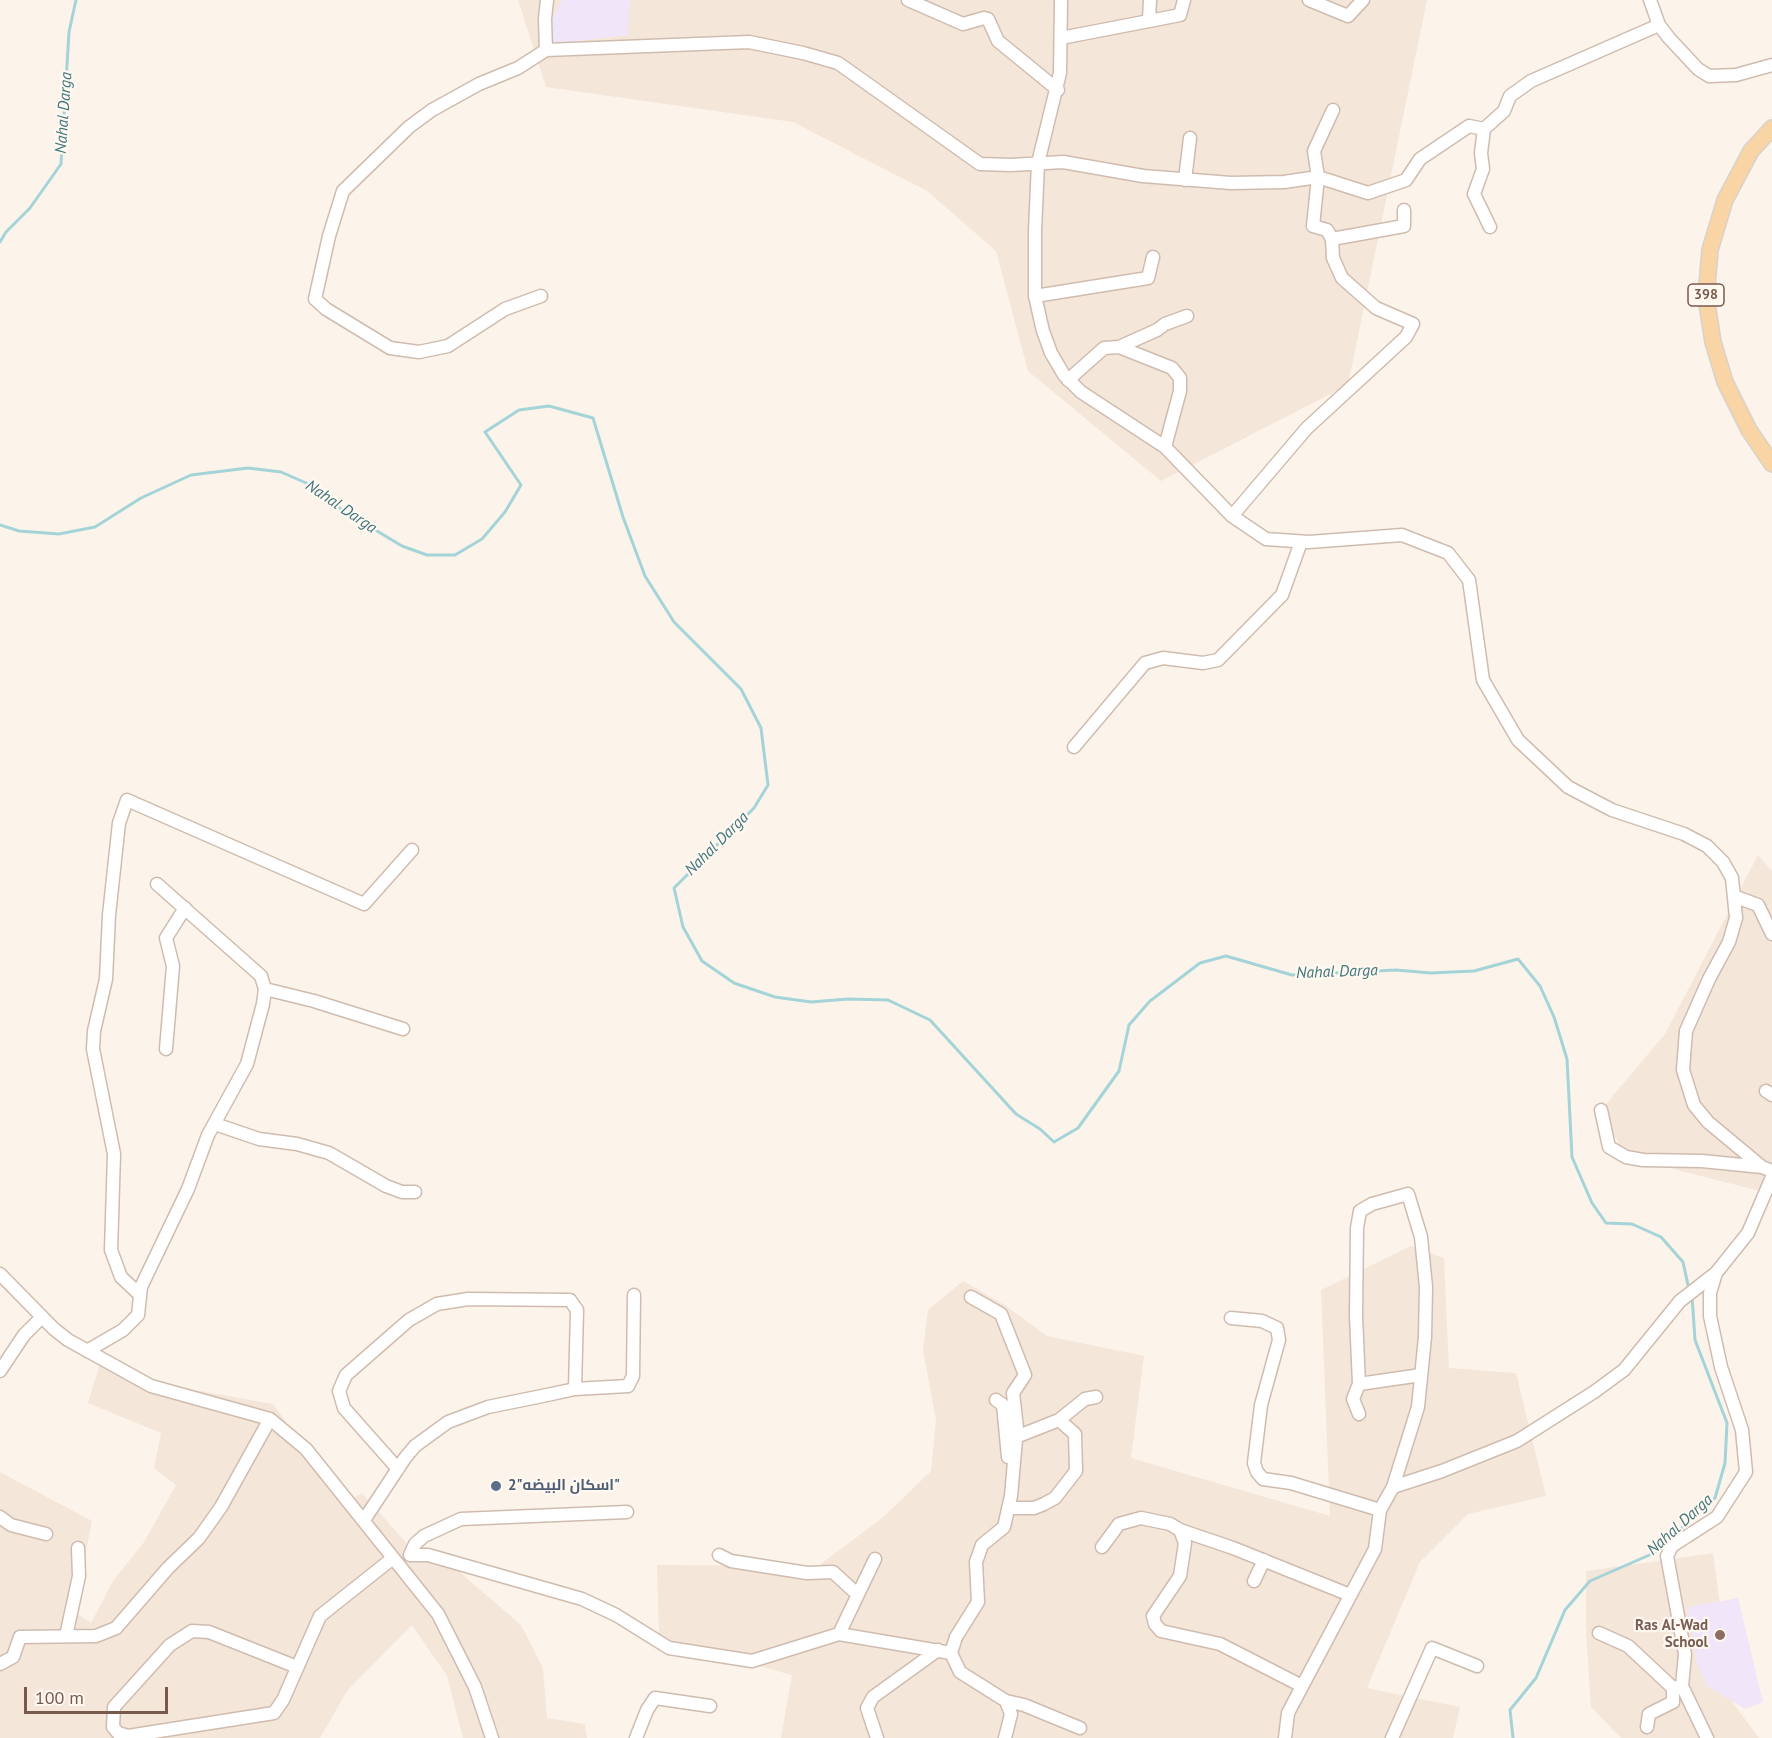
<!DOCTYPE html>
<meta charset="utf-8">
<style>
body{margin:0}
#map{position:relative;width:1772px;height:1738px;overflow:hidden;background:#fcf4ea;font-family:"PT Sans",sans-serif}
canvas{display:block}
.scale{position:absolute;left:24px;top:1687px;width:144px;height:27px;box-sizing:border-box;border:3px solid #785a4d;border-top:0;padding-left:8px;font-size:18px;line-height:21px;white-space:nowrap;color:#785a4d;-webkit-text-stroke:4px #fff8f1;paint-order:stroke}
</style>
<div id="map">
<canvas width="1772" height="1738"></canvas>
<div class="scale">100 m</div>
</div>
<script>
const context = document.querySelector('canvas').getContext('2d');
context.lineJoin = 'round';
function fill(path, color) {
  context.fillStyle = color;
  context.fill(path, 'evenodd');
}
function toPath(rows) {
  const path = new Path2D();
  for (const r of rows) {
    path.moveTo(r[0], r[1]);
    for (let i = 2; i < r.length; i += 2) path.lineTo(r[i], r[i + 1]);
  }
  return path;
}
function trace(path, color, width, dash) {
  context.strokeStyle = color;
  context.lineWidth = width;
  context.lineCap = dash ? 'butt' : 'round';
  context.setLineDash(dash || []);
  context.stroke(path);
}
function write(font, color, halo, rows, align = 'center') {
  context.font = font + ' "PT Sans",Cairo,sans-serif';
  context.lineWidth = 4.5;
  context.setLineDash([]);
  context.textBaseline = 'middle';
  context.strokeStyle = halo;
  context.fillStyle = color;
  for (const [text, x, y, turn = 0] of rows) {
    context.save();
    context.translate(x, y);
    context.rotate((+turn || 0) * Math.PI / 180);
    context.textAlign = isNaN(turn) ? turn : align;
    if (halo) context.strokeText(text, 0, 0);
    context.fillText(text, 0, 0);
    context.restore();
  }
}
fill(toPath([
 [518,0,1427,0,1348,385,1161,481,1028,371,996,251,927,191,793,122,546,87],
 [1758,855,1772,871,1772,1194,1626,1157,1601,1110,1665,1034],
 [1411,1246,1444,1258,1449,1368,1516,1373,1546,1496,1468,1514,1420,1562,1367,1688,1460,1707,1453,1738,781,1738,792,1675,659,1639,657,1565,818,1566,881,1519,931,1471,936,1420,923,1350,928,1310,963,1281,1006,1306,1047,1336,1144,1356,1131,1458,1330,1516,1321,1290],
 [100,1364,178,1387,273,1404,345,1503,362,1493,408,1545,456,1569,521,1625,543,1668,547,1718,585,1724,587,1738,463,1738,447,1676,412,1625,347,1691,320,1738,0,1738,0,1472,92,1521,74,1611,91,1623,113,1581,144,1542,176,1485,154,1468,161,1433,88,1403],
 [1713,1553,1733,1703,1759,1738,1621,1738,1591,1707,1586,1631,1586,1571]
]), '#f4e6d9');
fill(toPath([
 [562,0,630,0,628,35,551,44,552,18],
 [1738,1598,1763,1702,1745,1709,1707,1686,1697,1664,1687,1607]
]), '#f1e6f9');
trace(toPath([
 [0,242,6,232,30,208,61,164,69,32,76,0],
 [0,525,19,531,59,534,95,527,141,498,191,475,248,468,281,472,313,486,342,510,402,546,427,555,455,555,482,539,505,512,521,485,485,432,519,410,549,406,593,418,623,517,645,576,674,622,741,689,761,728,768,785,754,808,674,888,683,927,702,961,734,983,775,997,811,1002,848,999,888,1000,930,1020,1016,1114,1040,1129,1054,1142,1078,1128,1119,1071,1129,1025,1150,1001,1200,963,1226,956,1292,975,1396,970,1431,973,1474,971,1518,959,1540,986,1554,1017,1567,1059,1572,1157,1592,1203,1606,1223,1632,1224,1661,1237,1683,1262,1688,1285],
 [1513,1738,1510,1710,1536,1678,1565,1610,1590,1581,1654,1553,1715,1498,1725,1463,1727,1423,1695,1340,1692,1296]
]), '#a4d3d8', 3);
const minor = toPath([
 [908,0,963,24,984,18,988,19,998,41,1058,90],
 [1061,0,1060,73,1038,163,1035,231,1035,296,1043,331,1051,353,1064,375,1081,392,1165,447,1232,516,1266,539,1309,542,1402,535,1448,553,1469,580,1483,680,1518,740,1568,787,1612,810,1684,834,1707,846,1723,862,1732,878,1736,918,1729,942,1709,979,1686,1031,1683,1070,1694,1105,1708,1122,1762,1167,1772,1171],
 [1309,0,1348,16,1363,0],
 [1650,0,1659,25,1669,38,1698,69,1709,76,1736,75,1772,65],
 [1149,19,1150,0],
 [1061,38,1180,15,1184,0],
 [546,50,545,19,547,0],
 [1484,129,1481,153,1483,169,1474,194,1490,227],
 [1185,180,1190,138],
 [1332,239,1404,226,1404,210],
 [541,296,505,309,448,346,419,352,390,348,326,309,315,299,329,236,343,191,409,127,432,110,479,84,518,68,546,50,749,42,803,53,838,63,980,164,1011,165,1063,162,1143,176,1231,183,1284,182,1318,177,1368,193,1406,180,1420,159,1469,126,1484,129,1504,111,1510,96,1531,81,1659,25],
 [1035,296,1148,278,1153,257],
 [1119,347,1157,330,1165,324,1187,316],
 [1068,380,1104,348,1119,347,1172,368,1180,378,1180,391,1165,447],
 [1232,516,1307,428,1406,337,1413,324,1376,308,1342,278,1333,258,1332,239,1327,230,1313,226,1318,177,1314,151,1333,110],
 [1074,747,1145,663,1163,658,1203,663,1218,660,1282,595,1301,542],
 [1736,897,1758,905,1772,934],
 [265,989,314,1001,403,1029],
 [166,1049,173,966,166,938,185,908],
 [1766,1091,1772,1095],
 [1601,1110,1609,1147,1626,1157,1643,1160,1702,1161,1762,1167],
 [215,1124,259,1139,297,1144,329,1153,386,1186,402,1192,415,1192],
 [0,1274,54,1329,68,1340,151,1386,270,1419,306,1449,438,1614,475,1687,492,1738],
 [139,1294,121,1277,111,1250,114,1154,93,1049,94,1031,106,979,109,915,119,823,127,800,364,904,412,850],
 [971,1297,1001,1314,1025,1375,1013,1393,1017,1428,1011,1496,1004,1527,982,1545,976,1562,978,1602,956,1637,951,1653,960,1672,1006,1701,1011,1714,1005,1738],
 [1231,1318,1262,1321,1277,1328,1279,1340,1261,1405,1254,1463,1257,1472,1263,1479,1291,1483,1380,1510],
 [87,1351,123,1330,138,1315,141,1287,188,1189,208,1135,247,1064,263,1004,265,989,261,976,157,884],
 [0,1371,24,1335,42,1317],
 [1359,1384,1421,1375],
 [996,1400,1003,1405,1008,1457],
 [1359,1414,1353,1399,1359,1384,1356,1316,1357,1228,1360,1211,1372,1204,1408,1194,1421,1237,1426,1287,1425,1337,1418,1407,1393,1487],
 [1016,1437,1059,1420,1085,1399,1096,1397],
 [398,1469,344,1408,339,1391,346,1375,409,1320,437,1304,468,1299,570,1300,577,1310,575,1389],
 [1008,1508,1034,1508,1044,1504,1055,1498,1076,1471,1075,1434,1059,1420],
 [627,1512,461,1519,424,1536,415,1544,410,1555,428,1555,582,1599,616,1615,669,1648,752,1661,839,1634,951,1653],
 [0,1517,11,1525,46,1534],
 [364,1520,405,1458,415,1446,448,1422,488,1407,547,1395,575,1389,628,1386,633,1376,634,1295],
 [1180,1530,1185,1543,1180,1576,1153,1616,1155,1624,1161,1631,1220,1644,1302,1686],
 [1102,1547,1119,1524,1141,1518,1170,1524,1180,1530,1233,1548,1350,1595],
 [719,1555,731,1561,807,1573,833,1572,857,1594],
 [1254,1581,1264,1560],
 [1599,1633,1628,1646,1673,1688,1682,1686],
 [839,1634,875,1559],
 [66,1636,79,1576,78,1548],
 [0,1664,13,1657,20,1637,96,1636,116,1628,168,1568,199,1538,221,1507,270,1419],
 [297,1667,209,1632,192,1631,170,1645,114,1707,113,1727,118,1733,128,1736,274,1713,283,1700,320,1616,393,1558],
 [1006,1701,1024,1705,1080,1728],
 [1647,1727,1649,1714,1673,1702,1673,1688],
 [636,1738,647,1710,655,1698,710,1706],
 [877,1738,867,1708,873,1697,938,1650],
 [1285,1738,1288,1713,1375,1549,1380,1510,1393,1487,1442,1471,1517,1441,1594,1392,1624,1370,1680,1301,1716,1273],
 [1392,1738,1432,1648,1477,1666],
 [1707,1738,1682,1686,1685,1654,1667,1556,1672,1546,1717,1517,1746,1472,1742,1430,1721,1367,1710,1316,1710,1293,1716,1273,1748,1233,1772,1177]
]);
const major = toPath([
 [1772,128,1751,151,1725,200,1710,250,1706,297,1713,342,1725,382,1749,430,1772,464]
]);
trace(minor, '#cfbcaf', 15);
trace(major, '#d9d1cd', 18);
trace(minor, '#fff', 12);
trace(major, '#f9d5a5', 15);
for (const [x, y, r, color] of [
 [496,1486,6,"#5c6f8a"],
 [1720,1635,6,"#8d6e63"]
]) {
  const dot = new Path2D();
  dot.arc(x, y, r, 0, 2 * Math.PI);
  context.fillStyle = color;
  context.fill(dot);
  trace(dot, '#fff8f1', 2);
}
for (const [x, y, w] of [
 [1706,295,36]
]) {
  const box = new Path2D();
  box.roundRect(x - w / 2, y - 11, w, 22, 4.5);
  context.fillStyle = '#fff8f1';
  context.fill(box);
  trace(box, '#785a4d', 1.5);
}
write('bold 14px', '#785a4d', null, [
 ["398",1706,295]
]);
write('bold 15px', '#4e5e75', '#fff8f1', [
 ["اسكان البيضه\"2\"",508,1486]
], 'left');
write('bold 15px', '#785e54', '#fff8f1', [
 ["Ras Al-Wad",1708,1626],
 ["School",1708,1643]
], 'right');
write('italic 16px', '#40767c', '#fff8f1', [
 ["Nahal Darga",64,113,-86],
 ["Nahal Darga",341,507,34],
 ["Nahal Darga",717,844,-45],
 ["Nahal Darga",1337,972,-2],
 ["Nahal Darga",1680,1525,-42]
]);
</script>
